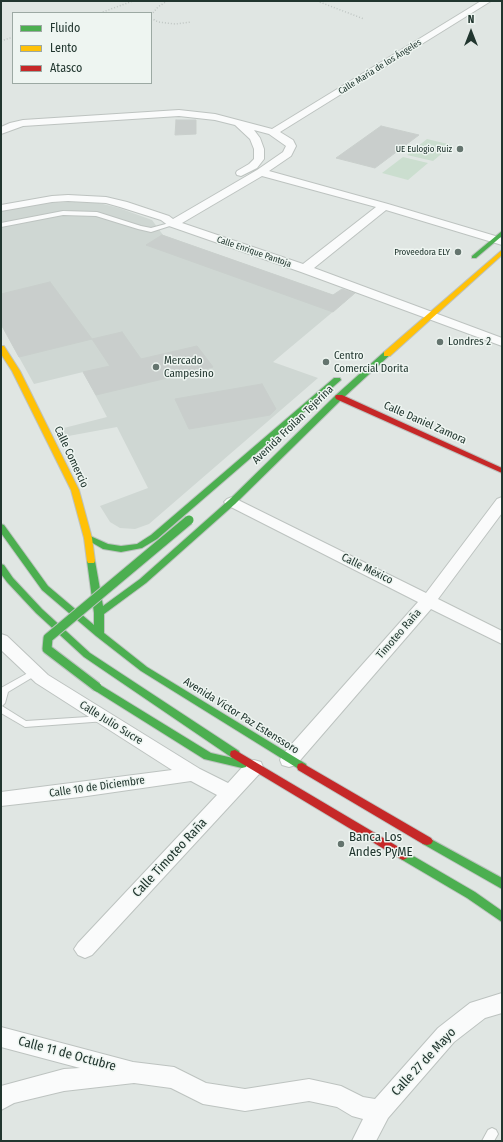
<!DOCTYPE html>
<meta charset="utf-8">
<style>
body{margin:0}
#map{position:relative;width:503px;height:1142px;overflow:hidden;background:#e0e6e3;font-family:"Fira Sans Condensed",sans-serif}
canvas{display:block}
.frame{position:absolute;inset:0;border:2px solid #21362f;pointer-events:none}
.legend{position:absolute;left:12px;top:12px;width:140px;height:72px;box-sizing:border-box;background:#eef5f1;border:1px solid #9ca9a3;margin:0;padding:5px 7px;list-style:none;font-size:12px;color:#21362f}
.legend li{display:flex;align-items:center;gap:8px;height:20px}
.legend b{width:20px;border:1px solid #9ca9a3}
.north{position:absolute;left:451px;top:12px;width:40px;height:40px;-webkit-text-stroke:3px #eef5f1;paint-order:stroke;rotate:0deg;font-size:11px;font-weight:700;line-height:16px;text-align:center;color:#21362f}
.north::after{content:'';display:block;margin:auto;width:14px;height:18px;background:#21362f;clip-path:polygon(50% 0,100% 100%,50% 72%,0 100%)}
</style>
<div id="map">
<canvas width="503" height="1142"></canvas>
<div class="frame"></div>
<ul class="legend">
<li><b style="height:5px;background:#4caf50"></b>Fluido</li>
<li><b style="height:5px;background:#ffc107"></b>Lento</li>
<li><b style="height:5px;background:#c62828"></b>Atasco</li>
</ul>
<div class="north">N</div>
</div>
<script>
const context = document.querySelector('canvas').getContext('2d');
context.lineJoin = 'round';
function fill(path, color) {
  context.fillStyle = color;
  context.fill(path, 'evenodd');
}
function toPath(rows) {
  const path = new Path2D();
  for (const r of rows) {
    path.moveTo(r[0], r[1]);
    for (let i = 2; i < r.length; i += 2) path.lineTo(r[i], r[i + 1]);
  }
  return path;
}
function trace(path, color, width, dash) {
  context.strokeStyle = color;
  context.lineWidth = width;
  context.lineCap = dash ? 'butt' : 'round';
  context.setLineDash(dash || []);
  context.stroke(path);
}
function write(font, color, halo, rows, align = 'center') {
  context.font = font + ' "Fira Sans Condensed",sans-serif';
  context.lineWidth = 3;
  context.setLineDash([]);
  context.textBaseline = 'middle';
  context.strokeStyle = halo;
  context.fillStyle = color;
  for (const [text, x, y, turn = 0] of rows) {
    context.save();
    context.translate(x, y);
    context.rotate((+turn || 0) * Math.PI / 180);
    context.textAlign = isNaN(turn) ? turn : align;
    if (halo) context.strokeText(text, 0, 0);
    context.fillText(text, 0, 0);
    context.restore();
  }
}
fill(toPath([
 [74,202,99,203,119,208,152,220,163,235,333,295,339,291,353,295,273,362,318,378,149,524,135,529,120,528,110,522,100,506,148,488,117,427,63,437,60,429,107,417,83,372,34,384,1,325,1,211,45,203]
]), '#cfd7d3');
fill(toPath([
 [427,139,452,145,433,161,407,155],
 [403,157,428,163,408,180,382,173]
]), '#cbdecf');
const building = toPath([
 [176,120,196,120,196,134,175,135,176,120],
 [381,126,419,135,375,168,336,158,381,126],
 [162,235,333,295,342,289,355,293,333,312,146,245,162,235],
 [50,282,92,339,19,357,1,324,1,294,50,282],
 [122,332,141,359,197,346,213,367,96,395,83,372,110,366,92,339,122,332],
 [262,384,276,409,270,415,189,429,175,399,262,384]
]);
fill(building, '#c9cecc');
trace(building, '#c9cfcc', 1);
const lane = toPath([
 [63,211,97,212,141,226,151,228,173,222,176,224,151,232,138,229,96,216,63,215,1,227,1,223,63,211],
 [35,669,38,670,39,672,38,674,8,692,5,703,2,706,26,721,103,716,106,717,107,719,106,721,25,727,1,713,1,688,35,669],
 [492,1128,496,1130,498,1134,494,1141,482,1141,488,1130,492,1128]
]);
const street = toPath([
 [481,1,491,1,280,132,293,140,296,146,291,156,269,171,388,204,502,238,502,245,386,210,314,268,502,338,502,346,301,272,169,226,161,220,120,207,106,203,68,201,52,202,1,211,1,205,52,196,68,195,106,197,127,202,169,216,173,219,257,170,283,152,286,146,269,134,254,130,260,138,264,149,264,159,257,168,241,176,237,175,236,173,237,171,249,164,254,159,254,149,250,139,235,125,215,120,179,116,23,126,1,134,1,127,10,123,23,120,179,110,215,114,272,129,481,1],
 [262,176,376,207,303,264,182,223,262,176],
 [232,497,426,593,497,499,502,497,502,513,438,599,502,631,502,644,431,609,296,765,289,767,282,765,280,760,282,755,418,602,227,505,224,502,227,499,232,497],
 [1,634,7,636,48,675,200,769,228,783,247,762,254,760,261,762,263,767,261,772,92,955,85,958,78,955,74,949,78,943,217,795,191,781,80,797,1,806,1,792,172,770,36,683,1,650,1,634],
 [502,993,502,1013,485,1018,454,1042,388,1118,376,1141,352,1141,363,1119,352,1116,337,1107,309,1101,245,1111,203,1104,171,1088,134,1083,64,1091,14,1103,1,1110,1,1086,64,1069,80,1068,1,1047,1,1027,133,1062,174,1067,206,1083,245,1089,309,1079,341,1086,363,1097,375,1099,438,1028,470,1003,502,993]
]);
const fast = toPath([
 [502,231,502,236,476,258,472,258,472,256,502,231],
 [384,352,390,352,391,354,342,399,235,504,146,583,104,614,104,633,147,667,306,764,307,767,306,770,302,771,141,671,96,636,42,590,1,533,1,524,4,525,48,586,94,625,94,613,87,561,88,559,94,559,95,561,103,606,140,579,229,500,336,395,384,352],
 [334,378,340,378,341,380,157,539,142,548,121,552,103,549,84,538,88,535,108,544,121,546,137,544,151,535,334,378],
 [1,564,4,565,13,578,42,609,90,653,239,751,240,754,239,757,235,758,231,757,84,657,36,613,7,582,1,574,1,564],
 [97,683,211,753,246,761,247,764,246,767,242,768,204,759,94,690,92,687,94,684,97,683],
 [427,837,502,878,502,889,423,844,421,841,423,838,427,837],
 [403,850,475,892,502,911,502,922,467,898,399,858,397,855,399,852,403,850]
]);
const slow = toPath([
 [502,250,502,255,390,356,384,356,384,352,502,250],
 [1,346,4,346,20,371,79,490,92,538,95,561,94,563,88,563,87,561,84,538,71,490,12,371,1,354,1,346]
]);
const jam = toPath([
 [336,395,342,395,502,468,502,473,336,399,335,397,336,395],
 [235,750,407,852,409,855,407,858,403,860,399,858,231,757,230,754,231,751,235,750],
 [302,763,431,838,433,841,431,844,427,845,423,844,298,770,297,767,298,764,302,763]
]);
trace(lane, '#bdc3c0', 2);
trace(street, '#bdc3c0', 2);
trace(fast, '#bdc3c0', 2);
trace(slow, '#bdc3c0', 2);
trace(jam, '#bdc3c0', 2);
trace(toPath([
 [317,1,364,19],
 [100,13,133,1],
 [151,15,158,7,167,1],
 [151,18,158,22,175,24,191,22],
 [1,41,13,37]
]), '#bfc6c3', 1.5, [1, 2]);
fill(lane, '#fafbfb');
fill(street, '#fafbfb');
fill(fast, '#4caf50');
fill(slow, '#ffc107');
fill(jam, '#c62828');
const fastBridge = toPath([
 [97,687,47,649,48,638,189,520]
]);
trace(fastBridge, '#bbc3bf', 11, []);
trace(fastBridge, '#4caf50', 9);
for (const [x, y, r, color] of [
 [460,149,4,"#64746e"],
 [458,252,4,"#64746e"],
 [440,342,4,"#64746e"],
 [326,362,4,"#64746e"],
 [156,367,4,"#64746e"],
 [341,844,4,"#64746e"]
]) {
  const dot = new Path2D();
  dot.arc(x, y, r, 0, 2 * Math.PI);
  context.fillStyle = color;
  context.fill(dot);
  trace(dot, '#eef5f1', 1.5);
}
write('9px', '#21362f', '#eef5f1', [
 ["Calle María de los Ángeles",380,67,-32],
 ["Calle Enrique Pantoja",254,252,19]
]);
write('9px', '#21362f', '#eef5f1', [
 ["UE Eulogio Ruiz",452,149],
 ["Proveedora ELY",450,252]
], 'right');
write('11px', '#21362f', '#eef5f1', [
 ["Londres 2",448,342],
 ["Centro",334,356],
 ["Comercial Dorita",334,369],
 ["Mercado",164,361],
 ["Campesino",164,374]
], 'left');
write('11px', '#21362f', '#eef5f1', [
 ["Calle Daniel Zamora",425,423,24],
 ["Avenida Froilan Tejerina",293,425,-44],
 ["Calle Comercio",71,457,65],
 ["Calle México",367,569,26],
 ["Timoteo Raña",399,634,-49],
 ["Avenida Víctor Paz Estenssoro",241,716,32],
 ["Calle Julio Sucre",111,723,32],
 ["Calle 10 de Diciembre",97,787,-8]
]);
write('13px', '#21362f', '#eef5f1', [
 ["Banca Los",349,837],
 ["Andes PyME",349,852]
], 'left');
write('13px', '#21362f', '#eef5f1', [
 ["Calle Timoteo Raña",170,858,-47],
 ["Calle 11 de Octubre",67,1054,15],
 ["Calle 27 de Mayo",424,1062,-47]
]);
</script>
